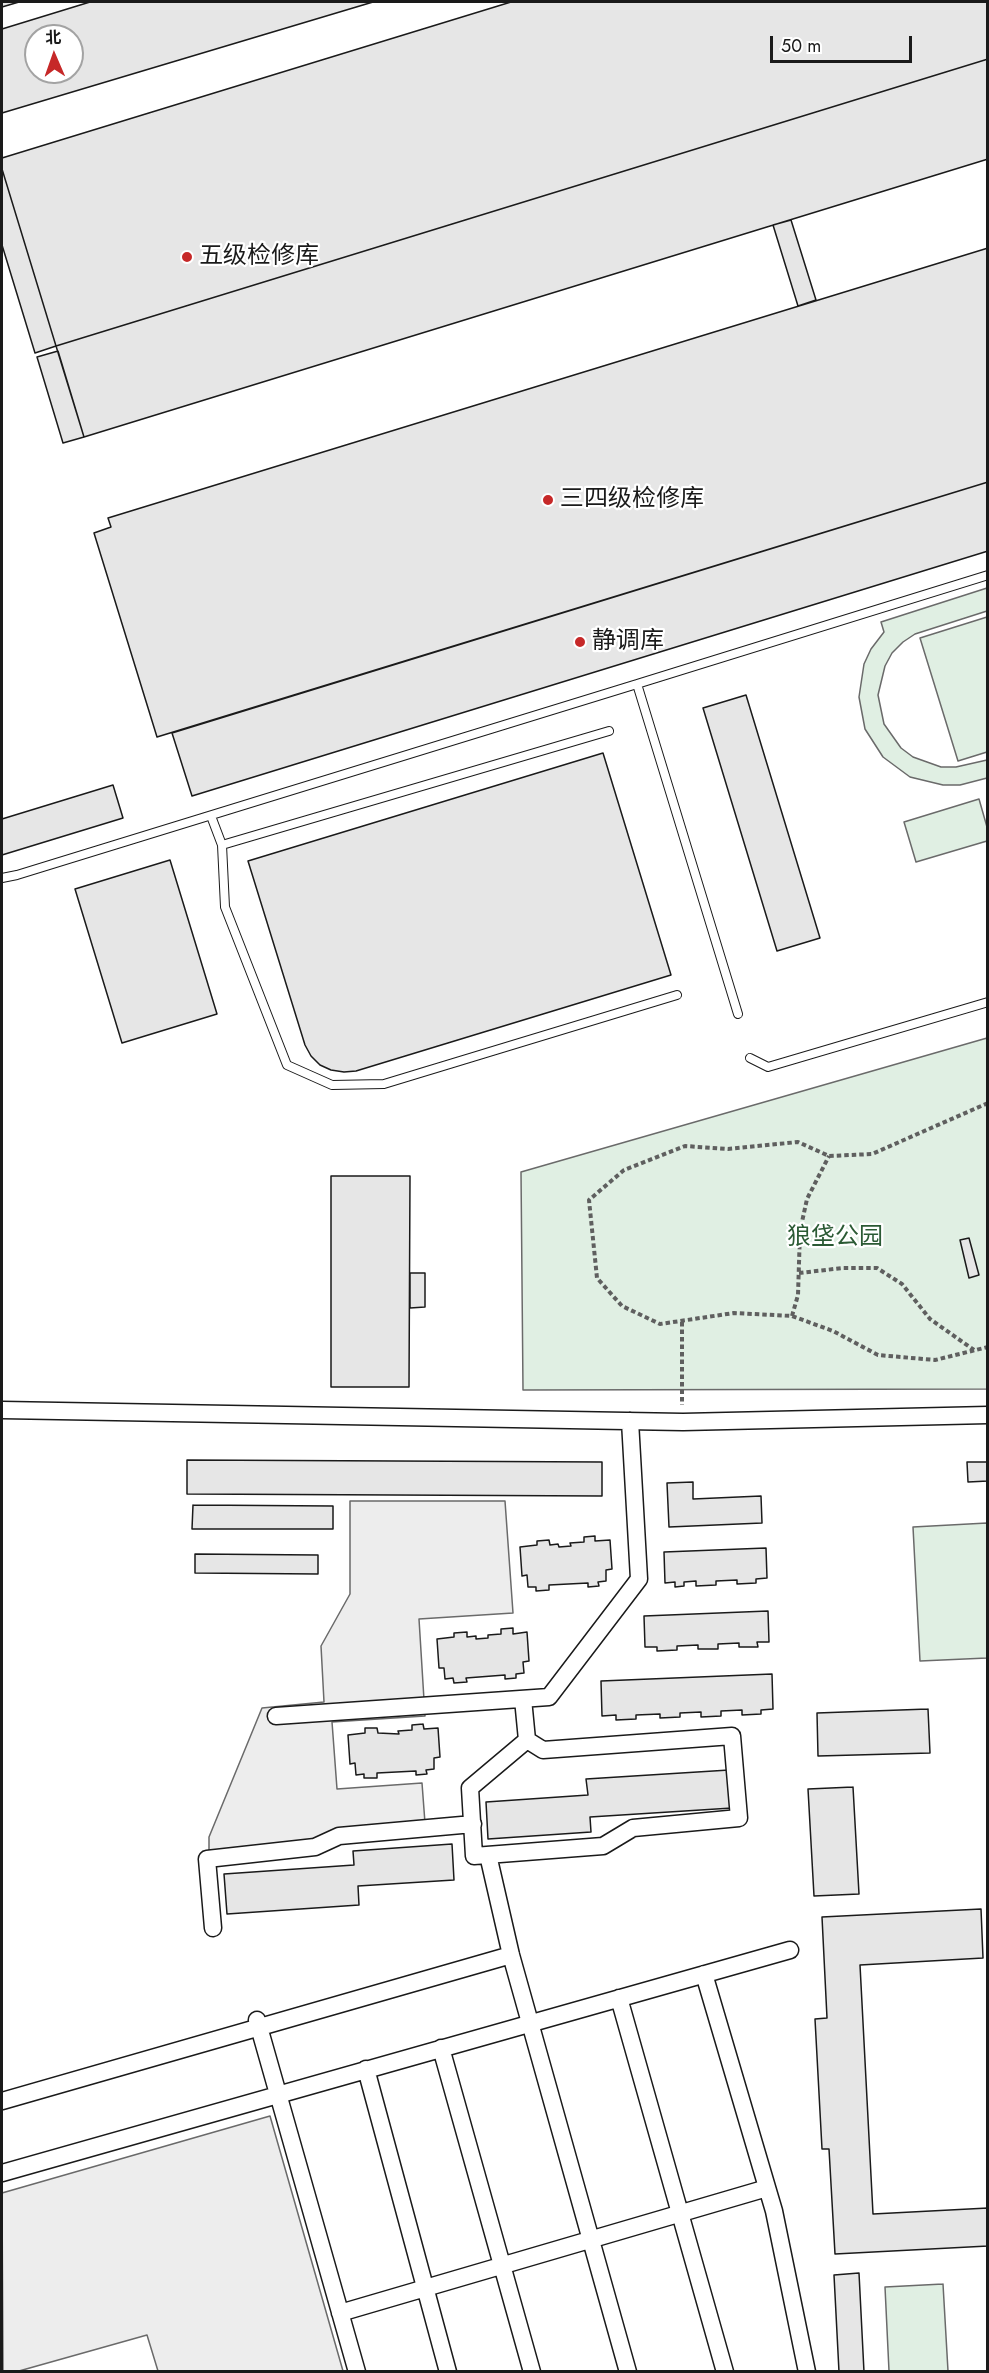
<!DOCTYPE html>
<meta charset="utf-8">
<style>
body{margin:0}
#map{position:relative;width:989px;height:2373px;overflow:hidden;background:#fff;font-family:Jost,"Noto Sans SC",sans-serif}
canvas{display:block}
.frame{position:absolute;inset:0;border:3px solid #1a1a1a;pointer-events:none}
.north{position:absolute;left:24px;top:24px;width:60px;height:60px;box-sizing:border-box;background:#fff;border:2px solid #a3a3a3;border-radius:50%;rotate:358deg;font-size:16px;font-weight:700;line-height:24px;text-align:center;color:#1a1a1a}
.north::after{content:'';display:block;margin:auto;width:21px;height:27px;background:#c62828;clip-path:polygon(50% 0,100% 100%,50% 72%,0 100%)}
.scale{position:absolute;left:770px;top:36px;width:142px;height:27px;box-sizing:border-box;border:3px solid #1a1a1a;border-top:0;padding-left:8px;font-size:18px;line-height:21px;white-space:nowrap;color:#1a1a1a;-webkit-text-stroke:4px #fff;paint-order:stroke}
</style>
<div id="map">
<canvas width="989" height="2373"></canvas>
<div class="frame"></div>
<div class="north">北</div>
<div class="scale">50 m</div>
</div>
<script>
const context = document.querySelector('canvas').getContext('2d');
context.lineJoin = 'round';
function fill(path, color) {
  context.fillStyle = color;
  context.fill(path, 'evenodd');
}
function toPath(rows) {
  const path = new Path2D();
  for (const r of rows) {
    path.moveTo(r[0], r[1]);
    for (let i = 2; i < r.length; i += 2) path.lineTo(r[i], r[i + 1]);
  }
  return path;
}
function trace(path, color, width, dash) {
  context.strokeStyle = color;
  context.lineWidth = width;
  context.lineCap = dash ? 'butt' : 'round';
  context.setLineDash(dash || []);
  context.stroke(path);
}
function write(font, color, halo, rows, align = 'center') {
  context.font = font + ' Jost,"Noto Sans SC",sans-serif';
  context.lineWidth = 4.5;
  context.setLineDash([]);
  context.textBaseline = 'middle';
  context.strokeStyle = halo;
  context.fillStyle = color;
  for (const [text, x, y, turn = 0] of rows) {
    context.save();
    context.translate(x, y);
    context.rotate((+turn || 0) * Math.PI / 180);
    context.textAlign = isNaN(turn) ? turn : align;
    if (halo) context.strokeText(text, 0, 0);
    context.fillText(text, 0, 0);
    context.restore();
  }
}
const green = toPath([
 [987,588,987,611,915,634,903,642,892,653,885,666,878,695,884,724,901,748,913,757,941,767,956,767,987,760,987,778,960,785,943,785,910,777,883,757,865,729,859,697,864,664,871,649,884,632,881,622,987,588],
 [987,617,987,752,958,761,920,638,987,617],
 [979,799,987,827,987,841,916,862,904,822,979,799],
 [987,1038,987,1389,523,1390,521,1172,987,1038],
 [987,1523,987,1658,920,1661,913,1527,987,1523],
 [943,2284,948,2371,889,2371,885,2287,943,2284]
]);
fill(green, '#e0efe3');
trace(green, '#6a6a6a', 1.5);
const parking = toPath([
 [350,1501,505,1501,513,1613,419,1619,425,1716,332,1722,337,1789,422,1783,425,1823,314,1841,209,1852,209,1837,262,1708,324,1702,321,1646,350,1594,350,1501],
 [270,2116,343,2371,158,2371,147,2335,19,2371,3,2371,2,2193,270,2116]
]);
fill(parking, '#ededed');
trace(parking, '#6a6a6a', 1.5);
const building = toPath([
 [2,2,373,2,2,113,2,2],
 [36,36,72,36,72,72,36,72,36,36],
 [19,2,90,2,2,29,2,7,19,2],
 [511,2,988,2,988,59,56,346,2,169,2,158,511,2],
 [988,59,988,159,84,437,56,346,988,59],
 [2,169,56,346,35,353,2,245,2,169],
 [791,220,816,300,798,306,773,225,791,220],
 [988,248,988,482,157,737,94,533,111,527,108,518,988,248],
 [58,351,84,437,63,443,37,357,58,351],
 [988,482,988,551,192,796,172,733,988,482],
 [746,695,820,938,777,951,703,708,746,695],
 [603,753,671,975,356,1071,344,1072,331,1070,320,1065,311,1056,305,1045,248,861,603,753],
 [113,785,123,818,2,855,2,819,113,785],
 [170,860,217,1014,122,1043,75,889,170,860],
 [331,1176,410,1176,409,1387,331,1387,331,1176],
 [969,1238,979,1275,969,1278,960,1240,969,1238],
 [410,1273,425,1273,425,1307,410,1308,410,1273],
 [187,1460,602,1462,602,1496,187,1494,187,1460],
 [967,1462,988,1462,988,1481,968,1482,967,1462],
 [693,1482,693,1499,761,1496,762,1523,669,1527,667,1483,693,1482],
 [193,1505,333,1506,333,1529,192,1529,193,1505],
 [595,1536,595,1541,610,1540,612,1569,606,1570,606,1581,598,1582,599,1586,588,1587,588,1583,549,1585,549,1590,536,1591,536,1587,528,1587,527,1575,522,1576,520,1547,537,1545,537,1541,549,1540,550,1545,558,1544,559,1547,571,1546,570,1543,584,1542,584,1537,595,1536],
 [766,1548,767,1578,756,1579,756,1583,737,1584,737,1580,716,1581,716,1585,696,1586,696,1581,684,1582,684,1586,675,1587,675,1582,665,1583,664,1552,766,1548],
 [195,1554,318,1555,318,1574,195,1573,195,1554],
 [768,1611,769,1642,757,1642,758,1647,739,1647,739,1643,718,1644,718,1649,698,1649,698,1645,677,1646,677,1650,657,1651,657,1647,645,1647,644,1616,768,1611],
 [513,1628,513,1634,527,1632,529,1661,523,1662,524,1673,516,1674,516,1678,505,1679,505,1675,466,1678,467,1682,454,1683,453,1678,445,1679,444,1668,439,1668,437,1639,454,1637,454,1633,467,1632,467,1637,476,1636,476,1639,488,1638,488,1635,501,1634,501,1629,513,1628],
 [772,1674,773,1709,761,1710,761,1714,742,1715,742,1710,721,1711,721,1716,701,1717,701,1712,680,1713,680,1717,660,1718,660,1714,636,1715,636,1719,616,1720,616,1715,602,1716,601,1681,772,1674],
 [928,1709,930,1753,818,1756,817,1713,928,1709],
 [423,1724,424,1729,438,1728,440,1757,434,1758,434,1769,426,1770,427,1774,416,1775,416,1771,377,1773,377,1778,364,1778,364,1774,356,1775,355,1763,350,1764,348,1735,365,1733,365,1728,377,1728,378,1733,399,1734,398,1731,412,1730,412,1725,423,1724],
 [729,1770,732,1808,590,1817,591,1832,488,1839,486,1802,588,1795,586,1779,729,1770],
 [853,1787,859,1894,814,1896,808,1789,853,1787],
 [452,1844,454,1880,358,1886,359,1905,227,1914,224,1874,354,1865,353,1851,452,1844],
 [981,1909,983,1958,860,1965,873,2214,988,2208,988,2246,835,2254,829,2149,822,2149,815,2019,827,2018,822,1917,981,1909],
 [859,2273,864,2372,839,2372,834,2275,859,2273]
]);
fill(building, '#e6e6e6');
trace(building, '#1a1a1a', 1.5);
const lane = toPath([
 [637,684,988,575],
 [211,816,222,845,225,907,287,1065,332,1085,384,1084,677,995],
 [222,845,609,731],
 [2,878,17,875,637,684,738,1014],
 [750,1058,768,1067,988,1002]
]);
const street = toPath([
 [2,1410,683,1422,988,1415],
 [523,1699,527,1740,543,1750,732,1736,739,1818,633,1828,603,1846,474,1856,470,1788,527,1740],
 [276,1716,549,1697,639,1579,630,1421],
 [488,1855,511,1955,628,2372],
 [213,1928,207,1859,315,1847,339,1836,473,1824],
 [704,1974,774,2211,807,2372],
 [619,1998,725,2372],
 [257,2020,357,2372],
 [441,2048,532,2372],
 [366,2069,448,2372],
 [2,2101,511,1955],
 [2,2173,790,1950],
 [340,2313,767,2188]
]);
trace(lane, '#1a1a1a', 10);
trace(street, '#1a1a1a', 19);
trace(toPath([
 [988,1103,872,1154,829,1156,798,1142,728,1149,685,1146,624,1170,589,1200,597,1278,622,1306,660,1324,734,1313,792,1316,833,1331,878,1355,935,1360,988,1347],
 [799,1273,843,1268,877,1268,902,1284,930,1319,974,1350],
 [792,1316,798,1295,800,1231,807,1199,829,1156],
 [682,1322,682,1405]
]), '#5f5f5f', 4, [4.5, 3]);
trace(lane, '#fff', 8);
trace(street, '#fff', 16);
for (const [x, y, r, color] of [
 [187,257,6,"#c62828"],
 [548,500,6,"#c62828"],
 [580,642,6,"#c62828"]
]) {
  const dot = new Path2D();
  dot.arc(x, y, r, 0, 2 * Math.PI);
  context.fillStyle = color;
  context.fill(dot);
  trace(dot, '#fff', 2);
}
write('24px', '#1a1a1a', '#fff', [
 ["五级检修库",199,257],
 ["三四级检修库",560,500],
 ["静调库",592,642]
], 'left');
write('24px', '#2b5a34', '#fff', [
 ["狼垡公园",835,1238]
]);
</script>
